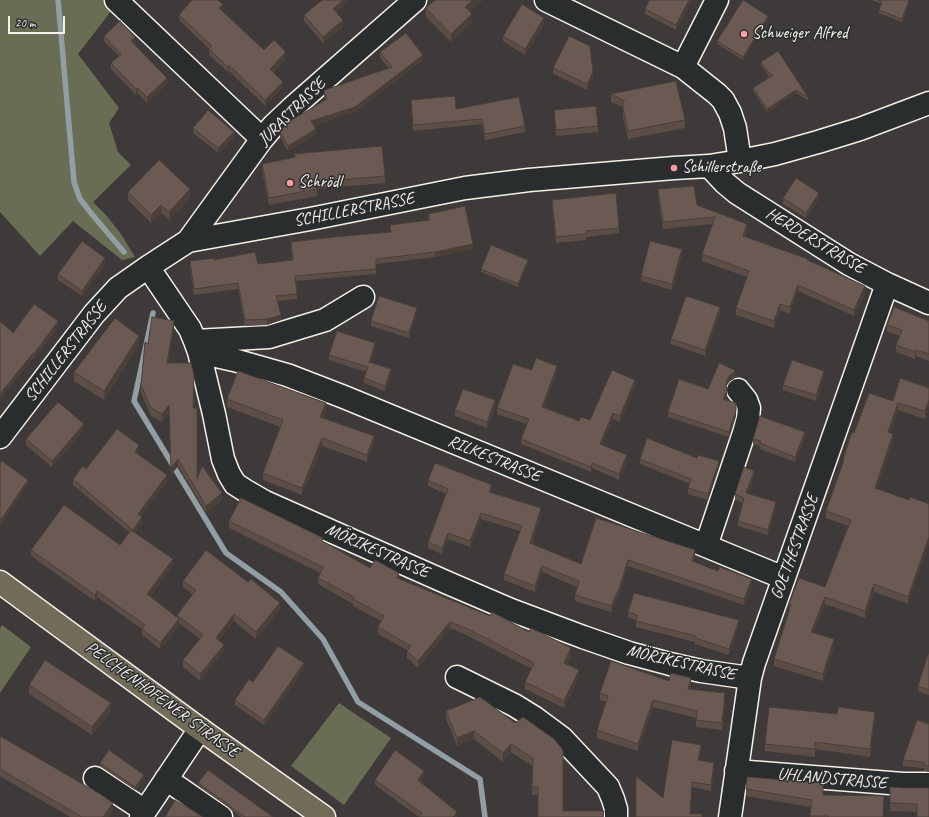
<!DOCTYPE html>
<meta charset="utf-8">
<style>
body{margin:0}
#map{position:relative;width:929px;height:817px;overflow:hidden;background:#3e3a39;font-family:Caveat,sans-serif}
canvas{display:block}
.scale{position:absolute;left:8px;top:16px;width:57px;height:18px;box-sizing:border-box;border:2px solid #f4f1e8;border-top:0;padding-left:5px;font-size:12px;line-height:14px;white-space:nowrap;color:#f4f1e8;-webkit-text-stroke:3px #2a2d2e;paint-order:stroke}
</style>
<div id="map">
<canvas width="929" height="817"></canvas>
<div class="scale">20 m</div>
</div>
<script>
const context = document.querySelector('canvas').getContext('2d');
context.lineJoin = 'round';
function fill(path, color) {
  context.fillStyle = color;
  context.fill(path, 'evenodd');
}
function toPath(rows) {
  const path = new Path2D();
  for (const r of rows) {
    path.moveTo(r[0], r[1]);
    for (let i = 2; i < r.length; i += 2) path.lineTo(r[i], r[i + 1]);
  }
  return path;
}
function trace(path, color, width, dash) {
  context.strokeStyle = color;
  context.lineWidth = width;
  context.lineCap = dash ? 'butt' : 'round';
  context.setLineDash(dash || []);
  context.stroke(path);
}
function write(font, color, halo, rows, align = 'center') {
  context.font = font + ' Caveat,sans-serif';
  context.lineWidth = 3;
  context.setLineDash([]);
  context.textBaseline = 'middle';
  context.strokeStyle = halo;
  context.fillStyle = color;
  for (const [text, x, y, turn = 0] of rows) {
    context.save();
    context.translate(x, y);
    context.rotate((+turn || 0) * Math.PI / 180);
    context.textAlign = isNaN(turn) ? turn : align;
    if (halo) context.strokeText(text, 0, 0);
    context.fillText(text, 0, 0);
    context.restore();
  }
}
fill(toPath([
 [0,0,103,0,112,10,78,54,119,108,109,123,118,152,131,165,93,202,106,215,121,234,135,257,122,260,73,221,40,256,0,212],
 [2,625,31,647,0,693,0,628],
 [339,703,391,738,344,805,291,766]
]), '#686d53');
trace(toPath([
 [58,0,74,182,80,199,95,218,124,252],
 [153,313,134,401,226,553,281,592,323,639,358,702,480,779,485,817]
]), '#929ea3', 5.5);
const minor = toPath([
 [116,0,262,139],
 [546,0,683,67,717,94,723,100,730,113,735,128,740,161],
 [683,67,717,0],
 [709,166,725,183,737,193,849,264,887,284,929,303],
 [188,241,262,139,274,125,292,108,415,0],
 [148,267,190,329,195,341,199,352,214,414,223,459,229,474,235,484,246,491,265,502,448,583,511,610,583,637,629,653,670,664,701,671,750,678],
 [195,341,269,337,325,320,363,297],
 [199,352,234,360,287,375,344,397,784,578],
 [0,437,94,314,118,288,148,267,188,241,310,219,465,188,529,180,674,168,709,166,740,161,775,154,818,142,860,129,929,103],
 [706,546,744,433,748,418,749,408,746,400,738,390],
 [457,677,514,705,535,718,562,738,608,787,613,799,616,809,616,817],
 [736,771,903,784,929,784],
 [95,778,145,811],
 [166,779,221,817],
 [141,817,200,729],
 [730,817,750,678,754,663,887,284]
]);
const major = toPath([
 [0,582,200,729,324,817]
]);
trace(minor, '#f4f1e8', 25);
trace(major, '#f4f1e8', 25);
trace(minor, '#2a2d2e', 22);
trace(major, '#726b5a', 22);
fill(toPath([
 [322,0,349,0,336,12,343,26,323,43,304,21,304,15],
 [435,0,483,0,470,11,472,22,451,42,426,17,426,8],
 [692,0,676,30,645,14,645,9],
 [871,0,910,0,902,22,879,13,879,10,882,4],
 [223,10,222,11,264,50,286,58,273,72,283,87,265,106,229,71,228,72,209,55,209,49,179,20,179,15],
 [768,19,743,60,717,44,717,41],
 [544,24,525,55,503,41,503,36],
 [104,36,135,43,134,44,167,84,147,103,138,93,136,95,111,69,111,63,119,56,104,41],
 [380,52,423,60,355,112,314,126,316,134,288,151,280,137,280,132,325,100,324,96,324,91,389,69,380,58],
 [761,62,808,97,808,100,796,93,767,112,753,91,753,88,770,77,768,75,761,65],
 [553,68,593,77,587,90,553,74],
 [611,94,685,120,685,128,628,139,623,116,623,107,611,102],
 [411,100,456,109,525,126,525,132,485,140,482,124,413,131],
 [554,110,598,126,598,132,556,136],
 [193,128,234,137,218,153,193,133],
 [294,154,385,176,385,183,317,189,317,196,269,205,262,171,262,164,294,157],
 [658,189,697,205,747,231,745,237,808,260,865,293,854,316,798,291,790,314,780,310,774,328,736,315,736,308,747,277,702,261,702,254,712,224,663,229,658,196],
 [128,192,190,198,169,220,161,213,151,223,128,200],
 [783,198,819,199,806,218,783,204],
 [552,200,619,228,619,233,586,237,586,240,556,243,552,205],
 [428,214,473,249,435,257,376,264,376,274,296,281,297,299,277,301,281,320,267,325,245,326,238,289,194,295,190,267,190,261,214,260,258,264,292,261,291,242,391,232,390,225,428,220],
 [682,255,672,290,641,281,641,276],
 [528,263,518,287,481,272,481,269],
 [105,264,82,296,58,280,58,274],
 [417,313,409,338,371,326,371,321],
 [720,313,705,356,671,344,671,339],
 [0,321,13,333,58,327,34,359,33,358,0,399],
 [929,321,929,361,916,356,915,359,896,352,896,345,900,336,887,332,887,325],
 [174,328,168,363,193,408,197,479,222,501,206,513,178,466,171,475,169,413,162,422,151,416,141,393,141,385,148,344],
 [139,344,104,400,74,381,74,372],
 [375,348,371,362,391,374,385,391,364,383,364,378,366,372,329,360,329,355],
 [532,370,557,371,544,407,579,421,590,420,635,385,620,422,613,419,602,445,627,461,619,480,592,468,591,472,521,444,521,439,527,424,497,414,497,408],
 [735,375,734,379,730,381,727,385,726,387,727,395,725,400,736,410,736,416,729,437,668,417,668,412,708,389],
 [824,376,816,401,783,390,783,385],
 [929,388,925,419,898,410,890,433,893,441,877,489,909,500,908,604,874,592,865,618,825,604,813,633,834,647,823,681,774,666,774,659,789,611,789,604,825,587,848,526,826,518,826,511,843,464,843,459,854,433,893,401],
 [227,399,326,410,323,418,374,443,367,462,322,446,302,495,263,480,263,473,280,427,227,407],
 [495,406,487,428,455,416,455,410],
 [84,429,52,467,26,445,26,439],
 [805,438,795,462,760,449,760,446,753,444,753,439],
 [139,451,137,454,167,481,141,516,142,523,135,532,173,565,150,597,177,618,177,615,193,595,183,587,183,581,280,610,256,639,234,621,219,640,224,651,200,681,183,667,183,660,200,639,179,623,179,626,160,649,142,635,142,629,97,597,95,601,31,556,31,550,120,545,129,532,73,485,73,479,86,469],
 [640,459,719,467,708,500,688,494,688,488,690,484,640,464],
 [754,476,748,494,776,508,768,535,738,526,738,521,743,503,735,500,735,494],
 [428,480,492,491,491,493,541,514,532,544,581,564,695,556,693,562,752,585,744,605,628,566,619,595,611,612,575,601,575,595,577,587,542,572,535,592,504,580,504,574,520,531,481,519,470,547,448,539,442,554,428,548,428,542,446,494,428,486],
 [229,521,323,542,370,568,399,579,571,655,567,665,579,677,564,708,525,689,525,682,532,669,466,635,450,628,418,668,407,658,407,650,378,634,378,627,381,621,353,606,353,604,318,584,318,578,320,573,229,528],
 [628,612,739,625,729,655,695,644,695,642,636,627,636,620,628,617],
 [929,654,929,695,918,691,918,686],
 [304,669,264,725,235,705,235,700],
 [669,681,691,685,690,689,725,700,722,730,696,727,696,718,653,707,638,751,597,738,597,730,606,702,600,700,600,693],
 [29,685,111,711,92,735,29,694],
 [446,711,515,723,554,739,538,817,538,795,532,795,532,766,511,752,503,762,474,739,457,746,446,719],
 [875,719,870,757,815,749,815,757,765,751,765,744],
 [929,724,929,772,924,771,924,768,903,766,903,760],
 [0,736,113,810,108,817,70,817,0,776],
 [701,751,699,760,714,768,711,791,692,787,690,814,636,817,663,798],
 [100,763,144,778,135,790,100,766],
 [424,777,420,782,457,817,419,817,375,785,375,780],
 [198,783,273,817,241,817,231,810,228,807,198,786],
 [903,788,929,788,917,812,890,811,890,803],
 [746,789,823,795,883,817,810,817,811,807,746,796]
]), '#5c4d47');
fill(toPath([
 [343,0,349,0,333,15,333,9],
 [473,0,483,0,465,15,465,7],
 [689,0,692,0,676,30,676,25],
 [909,0,910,0,902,22,902,19],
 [223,5,223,10,219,14,219,8],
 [472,14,472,22,451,42,451,34],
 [768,16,768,19,743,60,743,57],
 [544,18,544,24,525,55,525,49],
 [343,20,343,26,323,43,323,37],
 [135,37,135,43,131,46,131,41],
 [286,52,286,58,270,74,270,69],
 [423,55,423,60,355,112,311,127,311,121],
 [229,65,229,71,228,72,228,67],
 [593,72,593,77,587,90,587,84],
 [167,78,167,84,147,103,147,97],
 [283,82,283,87,265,106,265,100],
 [138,88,138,93,136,95,136,89],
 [796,90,796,93,767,112,767,109],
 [316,129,316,134,288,151,288,146],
 [234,132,234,137,218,153,218,148],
 [190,189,190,198,169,220,169,212],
 [819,193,819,199,806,218,806,213],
 [161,205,161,213,151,223,151,215],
 [747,224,747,231,743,243,743,236],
 [473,244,473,249,435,257,435,252],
 [682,249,682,255,672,290,672,284],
 [105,258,105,264,82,296,82,291],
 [528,260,528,263,518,287,518,284],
 [798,285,798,291,790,314,790,307],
 [865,286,865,293,854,316,854,310],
 [780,304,780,310,774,328,774,321],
 [720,307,720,313,705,356,705,350],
 [417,308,417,313,409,338,409,333],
 [281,315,281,320,267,325,267,319],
 [58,321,58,327,34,359,34,354],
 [174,321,174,328,167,370,167,363],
 [139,336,139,344,104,400,104,391],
 [375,343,375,348,369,368,369,363],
 [916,350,916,356,915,359,915,352],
 [33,353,33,358,0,399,0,394],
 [557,366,557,371,542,412,542,407],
 [391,369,391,374,385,391,385,386],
 [735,370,735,375,734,379,730,381,727,385,726,391,727,380],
 [824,371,824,376,816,401,816,395],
 [635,380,635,385,620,422,620,416],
 [727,390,727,395,723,404,723,399],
 [495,400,495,406,487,428,487,422],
 [929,400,929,407,925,419,925,411],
 [326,403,326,410,320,424,320,417],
 [898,403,898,410,888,439,888,432],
 [736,404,736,416,729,437,729,432],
 [169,405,169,413,162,422,162,414],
 [613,413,613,419,600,449,600,444],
 [84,424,84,429,52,467,52,461],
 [805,432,805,438,795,462,795,457],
 [893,434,893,441,875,495,875,488],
 [374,436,374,443,367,462,367,455],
 [322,438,322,446,302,495,302,488],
 [139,445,139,451,135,457,135,452],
 [627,455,627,461,619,480,619,474],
 [178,459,178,466,171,475,171,468],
 [719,461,719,467,708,500,708,494],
 [592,463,592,468,591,472,591,467],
 [754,471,754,476,746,499,746,493],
 [167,475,167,481,138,520,138,514],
 [28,480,28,485,0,526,0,521],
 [492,485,492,491,489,498,489,492],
 [222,493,222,501,206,513,206,506],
 [776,502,776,508,768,535,768,530],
 [541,508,541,514,530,549,530,543],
 [481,513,481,519,470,547,470,541],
 [142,517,142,523,133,535,133,530],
 [448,533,448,539,442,554,442,548],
 [929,537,929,544,908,604,908,597],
 [695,550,695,556,692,567,692,561],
 [173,559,173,565,147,601,147,594],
 [628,560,628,566,619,595,611,612,611,606],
 [542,566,542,572,535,592,535,586],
 [399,573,399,580,397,578],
 [752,579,752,585,744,605,744,599],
 [874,584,874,592,865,618,865,611],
 [97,591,97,597,95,601,95,595],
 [825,597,825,604,811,639,811,632],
 [280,603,280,610,256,639,256,632],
 [234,614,234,621,216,644,216,638],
 [179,619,179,626,160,649,160,643],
 [739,620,739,625,729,655,729,649],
 [450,622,450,628,418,668,418,661],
 [834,639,834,647,823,681,823,674],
 [224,645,224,651,200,681,200,674],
 [571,648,571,655,564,670,564,663],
 [304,663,304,669,264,725,264,720],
 [579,670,579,677,564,708,564,701],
 [691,678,691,685,688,696,688,689],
 [725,693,725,700,722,730,722,723],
 [653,700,653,707,638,751,638,744],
 [111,703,111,711,92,735,92,727],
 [875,712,875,719,870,757,870,749],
 [474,731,474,739,457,746,457,738],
 [511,744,511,752,503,762,503,753],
 [701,745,701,751,698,765,698,760],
 [714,763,714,768,711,791,711,785],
 [424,771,424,777,418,786,418,780],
 [144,775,144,778,135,790,135,787],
 [113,803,113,810,108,817,103,817],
 [457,812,457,817,453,817]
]), '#4b3f3a');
const building = toPath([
 [192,0,218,0,223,5,219,8,264,50,274,40,286,52,270,69,283,82,265,100,229,65,228,67,209,49,212,46,179,15,192,0],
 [322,0,343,0,333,9,343,20,323,37,304,15,322,0],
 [435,0,473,0,465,7,472,14,451,34,426,8,435,0],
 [649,0,689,0,676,25,645,9,649,0],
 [743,0,768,16,743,57,717,41,743,0],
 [878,0,909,0,902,19,879,10,882,2,878,0],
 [522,4,544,18,525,49,503,36,522,4],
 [120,21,135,37,131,41,167,78,147,97,138,88,136,89,111,63,121,54,104,36,120,21],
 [406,33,423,55,355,107,311,121,316,129,288,146,280,132,283,128,290,121,327,99,324,91,325,90,392,67,380,52,406,33],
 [569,36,590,46,593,72,587,84,553,68,569,36],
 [778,51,808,97,796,90,767,109,753,88,773,75,768,72,761,62,778,51],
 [676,81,685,120,628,131,623,108,623,101,625,101,611,94,676,81],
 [455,96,456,109,519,97,525,126,485,134,482,119,413,125,411,100,455,96],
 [596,106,598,126,556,130,554,110,596,106],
 [208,110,234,132,218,148,193,128,208,110],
 [382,146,385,176,316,182,317,189,269,198,262,164,296,157,294,154,382,146],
 [159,160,190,189,169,212,161,205,151,215,128,192,159,160],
 [796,178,819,193,806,213,783,198,796,178],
 [694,186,697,205,747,224,743,236,808,259,807,260,865,286,854,310,798,285,790,307,780,304,774,321,736,308,749,271,702,254,715,217,663,222,658,189,694,186],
 [616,193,619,228,586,231,586,234,556,237,552,200,616,193],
 [465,206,473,244,435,252,376,259,376,269,295,276,297,294,276,296,281,315,267,319,245,320,238,283,194,289,190,261,214,258,214,260,255,252,258,264,293,260,291,242,334,237,391,232,390,225,430,220,428,214,465,206],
 [82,241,105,258,82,291,58,274,82,241],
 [650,241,682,249,672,284,641,276,650,241],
 [491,245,528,260,518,284,481,269,491,245],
 [379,296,417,308,409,333,371,321,379,296],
 [686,296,720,307,705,350,671,339,686,296],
 [34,304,58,321,34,354,33,353,0,394,0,321,13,333,34,304],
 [894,307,929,321,929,354,916,350,915,352,896,345,902,330,887,325,894,307],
 [152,317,174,321,167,363,191,363,194,375,193,408,197,408,197,479,202,466,222,493,206,506,178,459,171,468,169,405,162,414,151,408,141,385,145,342,148,344,152,317],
 [115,318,139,336,104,391,74,372,115,318],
 [337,331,375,343,369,363,370,362,391,369,385,386,364,378,368,367,329,355,337,331],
 [536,358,557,366,542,407,579,421,581,417,590,420,612,370,635,380,620,416,613,413,600,444,627,455,619,474,592,463,591,467,521,439,529,419,497,408,513,364,532,370,536,358],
 [792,360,824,371,816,395,783,385,792,360],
 [719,363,735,370,734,373,730,375,727,380,726,386,727,390,723,399,736,403,736,410,729,432,668,412,679,379,708,389,719,363],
 [238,371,326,403,320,417,374,436,367,455,322,438,302,488,263,473,283,420,227,399,238,371],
 [900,378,929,388,929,400,925,411,898,403,888,432,893,434,875,488,909,500,910,497,929,504,929,537,908,597,874,584,865,611,825,597,811,632,834,639,823,674,774,659,791,605,789,604,799,578,825,587,851,520,826,511,844,460,843,459,852,432,854,433,869,393,893,401,900,378],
 [463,389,495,400,487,422,455,410,463,389],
 [58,402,84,424,52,461,26,439,58,402],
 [760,416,805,432,795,457,760,443,761,441,753,439,760,416],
 [117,429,139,445,135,452,167,475,138,514,142,517,133,530,73,479,83,466,86,469,117,429],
 [647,438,697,458,698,455,719,461,708,494,688,488,691,479,640,459,647,438],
 [2,461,28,480,0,521,0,464,2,461],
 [435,463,492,485,489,492,541,508,530,543,581,564,596,518,695,550,692,561,718,571,720,567,752,579,744,599,628,560,619,589,611,606,575,595,579,581,542,566,535,586,504,574,522,526,481,513,470,541,448,533,442,548,428,542,448,489,428,480,435,463],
 [744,467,754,471,746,493,776,502,768,530,738,521,744,498,735,494,744,467],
 [241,498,323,538,322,541,370,568,375,560,399,573,397,578,490,616,492,612,529,632,531,628,571,648,564,663,579,670,564,701,525,682,534,663,466,628,450,622,418,661,407,651,411,646,378,627,384,616,353,599,354,597,318,578,323,567,229,521,241,498],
 [64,505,120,545,131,530,173,559,147,594,179,619,160,643,142,629,145,625,97,591,95,595,31,550,64,505],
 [206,550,248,582,251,579,280,603,256,632,234,614,216,638,224,645,200,674,183,660,203,635,177,615,196,590,183,581,206,550],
 [634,593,739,620,729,649,695,638,696,636,636,621,637,615,628,612,634,593],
 [278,646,304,663,264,720,235,700,249,679,253,682,278,646],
 [928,654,929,654,929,690,918,686,928,654],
 [45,660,111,703,92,727,29,685,45,660],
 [611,661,669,681,671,673,691,678,688,689,725,693,722,723,696,720,697,711,653,700,638,744,597,730,608,696,600,693,611,661],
 [480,697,515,723,523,717,554,739,563,750,563,811,604,811,603,817,538,817,538,787,532,787,533,758,511,744,503,753,474,731,457,738,446,711,480,697],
 [769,707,837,714,838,707,875,712,870,749,815,742,815,749,765,744,769,707],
 [917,720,929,724,929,766,924,765,924,762,903,760,917,720],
 [0,736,100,794,113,803,103,817,82,817,0,769,0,736],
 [672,740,701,745,698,760,714,763,711,785,692,782,690,814,702,814,702,817,636,817,636,776,663,798,672,740],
 [109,750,144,775,135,787,100,763,109,750],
 [395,750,424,771,418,780,457,812,453,817,419,817,422,813,375,780,395,750],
 [208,770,273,817,245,817,231,807,228,804,198,783,208,770],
 [747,777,823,783,823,795,884,796,883,817,828,817,828,816,810,816,812,800,746,789,747,777],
 [890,787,903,788,929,788,929,817,917,817,917,804,890,803,890,787],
 [175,800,203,817,165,817,175,800]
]);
fill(building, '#6b5a53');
trace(building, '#4b3f3a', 1);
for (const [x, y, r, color] of [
 [744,34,4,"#ff9aa2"],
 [674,168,4,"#ff9aa2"],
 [290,183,4,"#ff9aa2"]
]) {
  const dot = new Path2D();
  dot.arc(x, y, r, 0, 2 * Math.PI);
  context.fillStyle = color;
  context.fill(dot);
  trace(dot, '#2a2d2e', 1.5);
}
write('17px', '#f4f1e8', '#2a2d2e', [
 ["Schweiger Alfred",752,34],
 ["Schillerstraße",682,168],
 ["Schrödl",298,183]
], 'left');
write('17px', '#f4f1e8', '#2a2d2e', [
 ["JURASTRASSE",292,112,-45],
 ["SCHILLERSTRASSE",354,210,-11],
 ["HERDERSTRASSE",815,241,31],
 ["SCHILLERSTRASSE",66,352,-52],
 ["RILKESTRASSE",494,459,22],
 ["GOETHESTRASSE",795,547,-70],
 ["MÖRIKESTRASSE",377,551,24],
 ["MÖRIKESTRASSE",681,663,13],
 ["PELCHENHOFENER STRASSE",162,700,36],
 ["UHLANDSTRASSE",832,779,5]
]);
</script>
